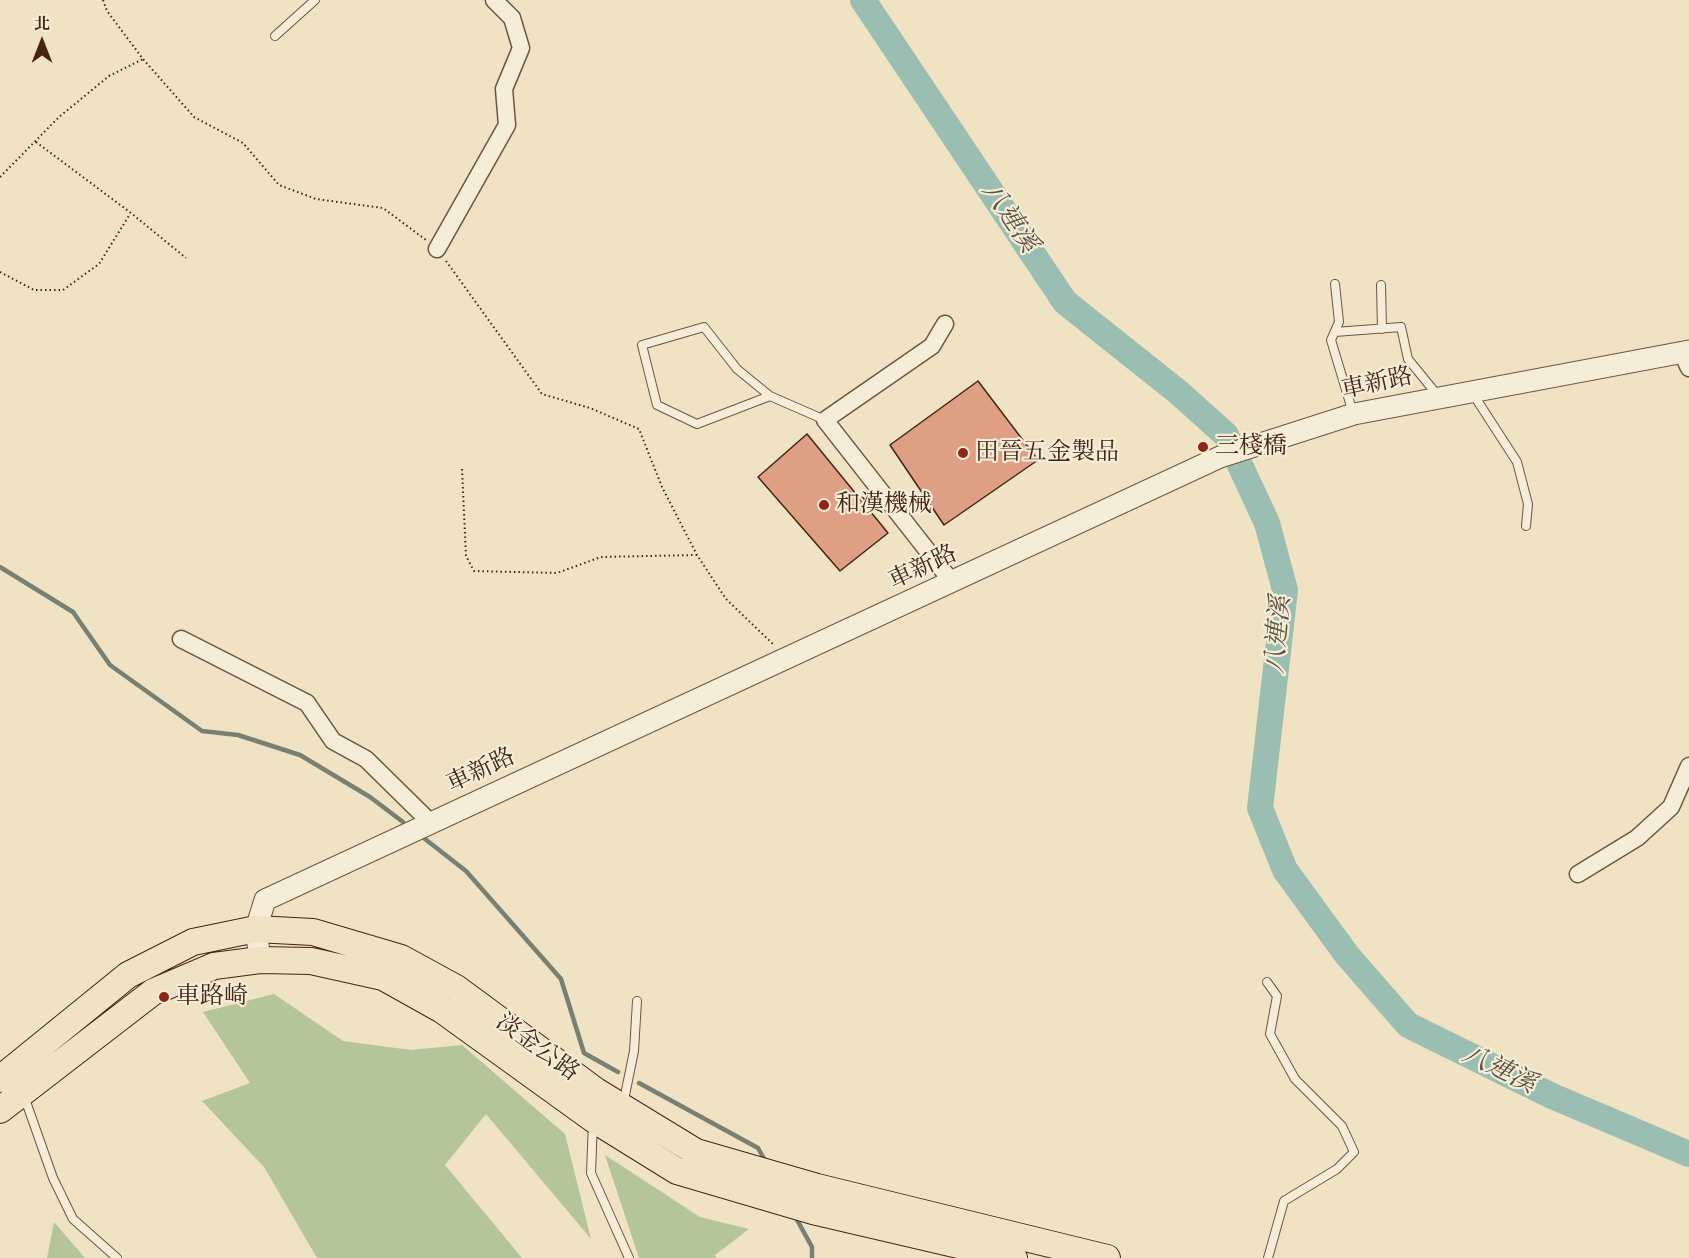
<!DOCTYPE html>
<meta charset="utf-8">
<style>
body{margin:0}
#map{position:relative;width:1689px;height:1258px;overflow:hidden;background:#efe3c3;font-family:"IM FELL Great Primer","Noto Serif TC",serif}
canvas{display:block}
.north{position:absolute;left:12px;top:12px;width:60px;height:60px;-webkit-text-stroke:4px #f5edd8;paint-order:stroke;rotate:0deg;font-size:16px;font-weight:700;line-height:24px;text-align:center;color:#452414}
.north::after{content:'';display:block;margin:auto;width:21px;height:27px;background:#452414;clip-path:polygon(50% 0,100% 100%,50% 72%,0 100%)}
</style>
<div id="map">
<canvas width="1689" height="1258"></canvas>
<div class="north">北</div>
</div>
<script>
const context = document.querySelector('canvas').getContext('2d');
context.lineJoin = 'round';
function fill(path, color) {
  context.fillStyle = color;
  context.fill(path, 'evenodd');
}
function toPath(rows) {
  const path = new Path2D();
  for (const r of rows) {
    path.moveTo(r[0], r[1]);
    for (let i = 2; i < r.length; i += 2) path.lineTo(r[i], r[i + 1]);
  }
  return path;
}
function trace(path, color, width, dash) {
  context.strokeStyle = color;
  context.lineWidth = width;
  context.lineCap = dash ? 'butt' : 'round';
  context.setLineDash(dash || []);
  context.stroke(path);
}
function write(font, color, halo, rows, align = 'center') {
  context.font = font + ' "IM FELL Great Primer","Noto Serif TC",serif';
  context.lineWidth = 4.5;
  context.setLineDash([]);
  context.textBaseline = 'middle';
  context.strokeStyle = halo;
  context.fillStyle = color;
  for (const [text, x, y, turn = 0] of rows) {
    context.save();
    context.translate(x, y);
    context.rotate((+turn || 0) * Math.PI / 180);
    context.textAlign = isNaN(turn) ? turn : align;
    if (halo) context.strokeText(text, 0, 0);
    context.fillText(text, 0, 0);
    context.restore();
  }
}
fill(toPath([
 [274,994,343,1041,411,1050,462,1045,565,1134,591,1239,486,1114,445,1165,522,1258,317,1258,264,1167,202,1101,250,1083,203,1012],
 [605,1155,700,1217,749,1229,715,1255,716,1258,639,1258],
 [54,1222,85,1258,47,1258]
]), '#b4c598');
trace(toPath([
 [0,567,73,612,110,665,202,731,238,735,300,755,370,797,403,822],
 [425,839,466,871,561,979,584,1053,618,1072],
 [639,1083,758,1148,766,1162],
 [796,1218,812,1247,812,1258]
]), '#788072', 4.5);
trace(toPath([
 [863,0,1065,302,1178,392,1226,435,1267,523,1285,590,1260,808,1285,870,1347,955,1408,1025,1552,1096,1689,1154]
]), '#9abeb1', 26);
const building = toPath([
 [978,381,1038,460,944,525,890,445,978,381],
 [807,434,888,533,840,571,758,477,807,434]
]);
fill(building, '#df9f84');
trace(building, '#452414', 1.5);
const service = toPath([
 [275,36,315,0],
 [1335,284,1339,322,1331,340,1353,413],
 [1381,285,1382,329],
 [1335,332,1401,327,1408,359,1439,397],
 [1473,394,1517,462,1528,504,1526,526],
 [770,396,697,424,657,405,642,345,704,327,737,369,770,396,825,420],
 [1267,982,1277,996,1270,1034,1295,1079,1342,1126,1354,1152,1337,1169,1284,1201,1268,1258],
 [24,1096,53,1178,73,1219,117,1258],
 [623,1105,634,1051,637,1001],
 [593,1122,591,1173,629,1258]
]);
const minor = toPath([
 [437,249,507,125,504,89,521,48,512,18,494,0],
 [945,324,932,346,825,420,952,582],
 [1682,353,1689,368],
 [181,639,307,703,333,741,366,759,431,823],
 [1578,874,1637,838,1671,807,1689,766]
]);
const tertiary = toPath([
 [260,960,256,929,265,900,1220,457,1354,414,1689,351]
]);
const primary = toPath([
 [0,1079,128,975,193,942,256,929,313,932,401,958,456,988,596,1091,696,1152,817,1187,1107,1258],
 [0,1110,153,992,214,966,260,960,311,961,383,977,442,1010,593,1119,677,1171,813,1211,1014,1258]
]);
trace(service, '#705440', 10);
trace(minor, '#705440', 19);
trace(tertiary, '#705440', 23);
trace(primary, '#452414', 28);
trace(toPath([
 [103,0,107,11,143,59,194,117,243,143,279,185,316,199,383,208,426,240],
 [36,142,131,213,186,258],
 [0,177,59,117,109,76,143,59],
 [446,261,542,394,590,408,639,429,662,487,697,555,726,599,774,645],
 [0,272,34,290,63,290,99,264,130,214],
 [462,469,466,556,474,571,557,573,601,557,697,555]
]), '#452414', 2, [1.5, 3]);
trace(service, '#f5edd8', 8);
trace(minor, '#f5edd8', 16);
trace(tertiary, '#f5edd8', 21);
trace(primary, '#efe3c3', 26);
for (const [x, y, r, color] of [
 [1203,447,6,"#8f2418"],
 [963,453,6,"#8f2418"],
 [824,505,6,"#8f2418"],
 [164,997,6,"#8f2418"]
]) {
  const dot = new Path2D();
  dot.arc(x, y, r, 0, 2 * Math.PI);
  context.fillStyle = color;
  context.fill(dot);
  trace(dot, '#f5edd8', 2);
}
write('24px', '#452414', '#f5edd8', [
 ["車新路",1377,384,-12],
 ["車新路",923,568,-25],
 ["車新路",481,771,-25],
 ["淡金公路",537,1048,36]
]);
write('24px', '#452414', '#f5edd8', [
 ["三棧橋",1215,447],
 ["田晉五金製品",975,453],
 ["和漢機械",836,505],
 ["車路崎",176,997]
], 'left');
write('italic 26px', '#5e5243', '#f5edd8', [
 ["八連溪",1009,218,56],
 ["八連溪",1279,635,-85],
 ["八連溪",1499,1070,26]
]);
</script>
